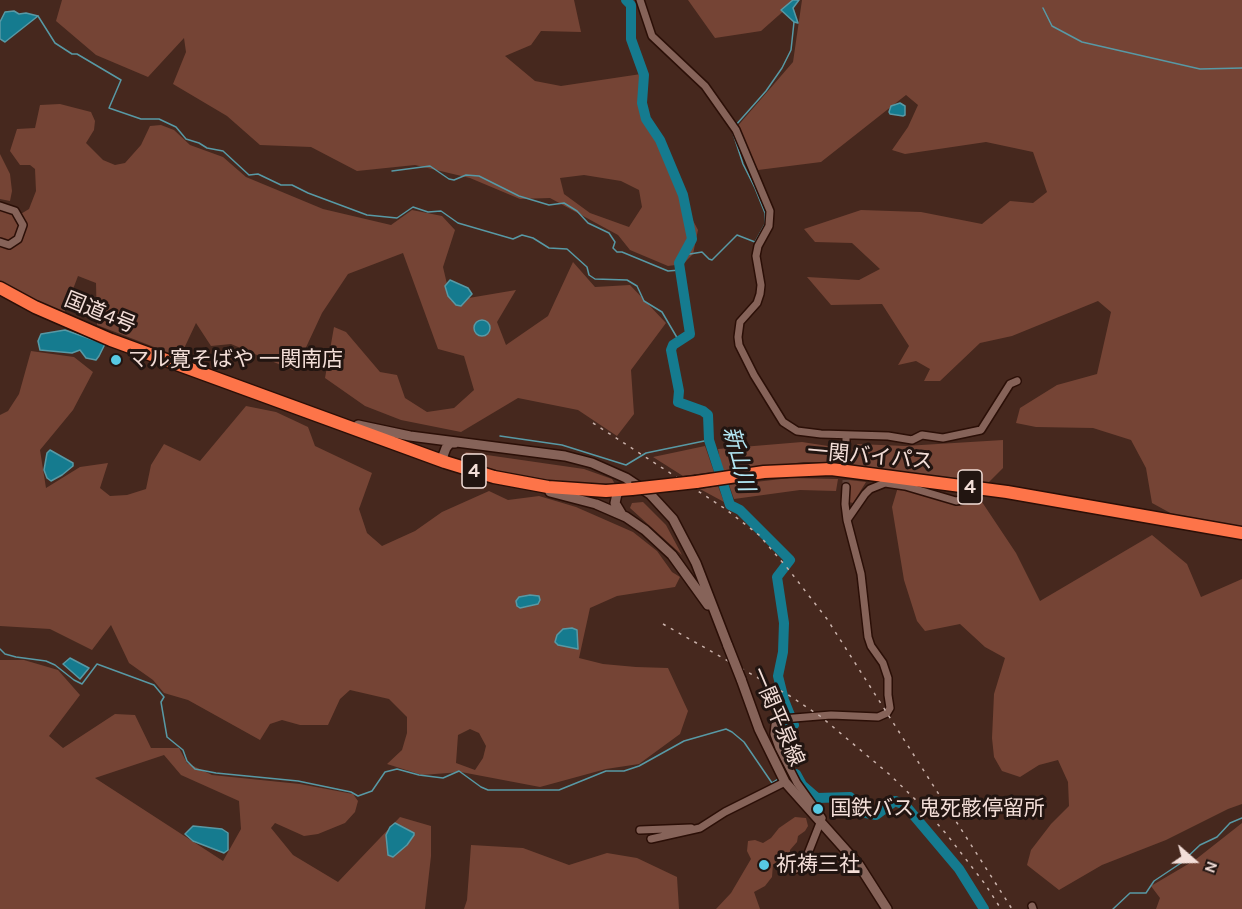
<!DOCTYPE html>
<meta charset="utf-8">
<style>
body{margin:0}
#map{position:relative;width:1242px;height:909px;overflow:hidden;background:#46281e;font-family:Karla,sans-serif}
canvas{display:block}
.north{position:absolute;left:1164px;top:831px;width:60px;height:60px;-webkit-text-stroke:4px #221511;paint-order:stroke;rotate:110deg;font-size:16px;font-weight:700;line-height:24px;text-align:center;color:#f3ded8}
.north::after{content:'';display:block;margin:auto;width:21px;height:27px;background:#f3ded8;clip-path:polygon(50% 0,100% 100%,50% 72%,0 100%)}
</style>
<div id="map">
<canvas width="1242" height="909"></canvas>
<div class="north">N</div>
</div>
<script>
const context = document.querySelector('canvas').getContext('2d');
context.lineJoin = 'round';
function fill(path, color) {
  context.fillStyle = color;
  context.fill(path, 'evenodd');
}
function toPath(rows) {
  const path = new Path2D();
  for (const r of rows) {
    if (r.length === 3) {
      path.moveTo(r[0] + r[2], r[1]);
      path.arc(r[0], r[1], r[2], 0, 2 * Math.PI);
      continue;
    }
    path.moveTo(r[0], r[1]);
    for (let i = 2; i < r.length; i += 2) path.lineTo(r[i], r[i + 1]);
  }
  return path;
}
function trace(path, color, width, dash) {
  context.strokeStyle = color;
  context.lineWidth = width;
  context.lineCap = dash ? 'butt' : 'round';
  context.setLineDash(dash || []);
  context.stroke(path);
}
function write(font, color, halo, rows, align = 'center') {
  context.font = font + ' Karla,"Noto Sans JP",sans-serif';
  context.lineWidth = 6;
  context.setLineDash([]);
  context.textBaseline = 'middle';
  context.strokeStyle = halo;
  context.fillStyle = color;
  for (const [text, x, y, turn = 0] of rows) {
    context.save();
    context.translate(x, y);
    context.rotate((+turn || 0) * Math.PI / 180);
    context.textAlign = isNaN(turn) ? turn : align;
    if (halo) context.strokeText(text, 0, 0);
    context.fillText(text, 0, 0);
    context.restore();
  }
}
fill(toPath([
 [62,0,574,0,581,32,541,31,531,45,505,56,535,81,561,86,641,74,641,113,661,138,679,194,698,230,693,254,683,264,668,266,630,250,618,235,550,198,520,199,470,178,415,165,357,171,311,147,260,145,227,116,173,84,186,52,184,38,148,77,96,55,56,21],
 [584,175,621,181,639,190,642,207,629,227,590,213,564,194,560,178],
 [688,0,796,0,761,31,715,38],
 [802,0,1242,0,1242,527,1174,515,1152,503,1146,468,1131,440,1093,428,1036,427,1016,423,1020,408,1057,385,1097,374,1111,312,1098,301,1012,336,980,343,940,381,924,381,930,369,916,361,898,365,909,346,882,304,831,305,807,277,859,280,880,269,852,243,815,242,804,229,861,210,921,212,982,224,1010,201,1033,203,1047,192,1033,152,986,142,905,154,892,150,908,127,918,105,906,95,821,162,758,170,736,128,793,62],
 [60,104,91,112,95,121,94,130,86,143,103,160,115,165,125,163,141,145,150,126,161,125,174,130,190,145,223,157,246,177,323,209,391,225,412,210,442,216,455,230,443,267,451,301,516,290,497,322,506,345,548,316,573,262,595,287,630,285,666,323,631,370,634,414,617,436,578,410,518,398,461,432,401,420,365,406,325,378,334,327,346,332,380,372,397,375,405,398,427,412,454,408,474,390,464,356,438,349,403,253,348,274,322,313,295,371,231,344,211,346,196,323,180,357,97,325,96,283,78,276,64,313,23,294,0,281,0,207,19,215,29,209,36,191,35,169,30,165,20,165,10,151,17,129,35,128,40,105],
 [0,154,10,174,12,191,10,201,0,199],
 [31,351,74,357,93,372,73,410,40,450,46,488,80,467,108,463,100,488,110,496,127,495,146,489,151,465,164,444,200,461,246,406,276,412,308,427,315,446,372,473,359,509,367,533,382,546,415,531,442,512,489,491,508,500,539,496,576,507,633,532,657,551,672,572,680,577,675,587,617,596,590,608,579,658,603,664,636,667,668,668,688,711,680,734,639,764,606,769,540,787,461,772,422,775,387,764,402,750,407,733,407,717,389,699,350,690,340,699,328,725,300,725,282,720,270,724,260,740,188,700,164,693,153,680,129,663,111,625,92,650,50,629,0,626,0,415,8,411,19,394],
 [470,729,479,733,486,746,483,758,475,770,456,763,458,735],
 [1003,440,1003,468,987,484,851,465,852,450,857,444,905,446],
 [802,442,841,448,838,463,804,462,722,472,718,449],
 [705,446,714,472,683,476,653,457],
 [466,452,584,469,612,479,615,484,557,482,503,473,469,464,462,457],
 [790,478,838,479,836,491,800,490,734,499,729,485],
 [849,480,866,482,853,503,849,502],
 [718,486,724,502,700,489],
 [898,487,959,506,982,502,1016,553,1040,601,1152,535,1187,564,1201,597,1242,579,1242,804,1228,809,1166,840,1102,865,1059,890,1027,865,1031,850,1051,824,1069,806,1068,782,1058,760,1039,765,1020,777,1002,771,994,757,992,738,994,694,1005,658,985,647,960,624,925,631,917,621,904,580,892,507],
 [643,502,666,525,682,555,630,508,632,503],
 [0,660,24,660,58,670,80,695,49,736,63,748,115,714,135,715,151,748,179,748,187,763,212,775,300,784,353,794,358,801,355,812,345,823,318,834,304,836,275,823,271,828,293,855,338,882,400,817,431,826,431,856,425,909,0,909],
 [164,755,181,775,239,801,241,829,223,861,95,778],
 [795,817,806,818,808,826,805,831,798,836,797,842,790,850,790,860,785,863,773,864,772,877,765,886,754,892,760,909,716,909,731,893,751,859,747,851,748,841,755,840,763,843,771,838,779,828],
 [1242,823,1242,909,1156,909,1160,898,1151,886,1195,860],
 [471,845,523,848,569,865,607,853,637,858,677,877,679,909,464,909,467,900]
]), '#754435');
const water = toPath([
 [793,0,799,0,793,8,798,23,794,22,781,10,793,0],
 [14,11,19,14,26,13,38,16,5,42,0,39,0,22,5,12,14,11],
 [900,103,905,106,905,115,903,116,890,114,889,112,891,106,900,103],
 [450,280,468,288,472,294,461,306,456,305,448,296,445,286,450,280],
 [482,328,8],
 [65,330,105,344,99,356,96,360,86,358,80,350,72,353,40,350,38,341,41,334,65,330],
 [50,450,73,463,73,466,62,475,51,481,47,478,44,470,47,453,50,450],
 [530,595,539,596,540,600,538,604,520,608,517,606,516,601,519,597,530,595],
 [572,628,577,630,578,649,558,645,555,642,557,635,563,629,572,628],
 [70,658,89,668,80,679,63,664,70,658],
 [395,823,414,833,414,835,407,845,393,857,388,855,386,835,390,827,395,823],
 [193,826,222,829,228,833,228,850,224,853,193,841,185,834,193,826]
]);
fill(water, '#157b8f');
trace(water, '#5899a5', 1.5);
trace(toPath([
 [1043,8,1052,26,1082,42,1200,69,1242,68],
 [38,16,55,43,72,54,77,54,121,80,109,108,141,119,159,119,176,127,186,139,199,143,207,148,223,151,249,175,258,174,281,185,292,185,308,193,367,215,397,218,413,207,428,212,441,211,458,223,513,239,522,235,533,238,549,248,567,249,587,267,589,275,595,279,627,280,637,286,644,301,662,312,679,341],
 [735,126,766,91,782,68,791,50,794,22],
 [392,171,430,166,449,179,454,180,466,175,479,176,519,196,549,205,564,203,577,211,588,223,609,233,615,242,613,248,617,252,622,252,668,271,680,270],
 [685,252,690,254,702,252,709,259,712,260,737,235,755,242,765,224,765,213,755,188,743,164,732,130,706,93],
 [500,436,562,445,626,465,646,453,709,440],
 [0,649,5,654,16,657,46,661,55,665,74,680,82,684,97,664,154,685,164,697,161,702,167,737,183,750,187,761,195,769,216,773,298,781,351,792,358,796,372,791,385,772,397,769,419,775,443,778,459,771,481,787,488,790,559,790,606,771,624,771,639,766,684,741,726,729,732,732,744,742,772,783,780,778],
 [1113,909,1130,893,1146,893,1154,881,1181,863,1200,845,1217,837,1230,823,1242,818]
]), '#5899a5', 1.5);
trace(toPath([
 [626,0,631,5,631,39,644,75,642,103,646,119,660,140,683,195,692,239,679,263,690,334,673,345,671,350,679,391,678,402,703,411,708,415,709,440,730,505,740,510,790,560,777,577,784,623,783,652,778,676,784,700,794,725,781,733,779,743,784,753],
 [796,774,802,785,817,798,850,797,866,813,876,815,895,801,905,805,959,869,984,909]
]), '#157b8f', 10);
trace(toPath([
 [846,487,846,447]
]), '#60433a', 7, [7, 3.5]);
const street = toPath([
 [640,0,652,36,705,86,736,130,770,211,769,226,758,246,756,256,761,285,760,294,757,303,740,322,738,337,739,345,754,375,783,422,797,431,821,434,888,436,912,440,922,435,943,438,981,430,1010,384,1017,381],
 [0,206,15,211,23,225,18,239,9,245,0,242],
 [846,435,846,447],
 [846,487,845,504,847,520],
 [822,818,797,783,779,748,774,734,775,725,782,719,831,715,878,717,887,713,890,708,888,695,888,678,883,663,871,646,868,637,861,574,847,520,865,494,870,489,885,483,905,486,956,501,966,499,971,488],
 [640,830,691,828],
 [651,839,700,828,725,812,785,782],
 [796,869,807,856,820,823],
 [1032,906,1033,909]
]);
const secondary = toPath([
 [358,425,410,436,565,456,592,463,626,478,650,494,673,519,696,563,728,646],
 [445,462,443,456,446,448,450,443,455,443],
 [621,490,617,494,615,503,621,513],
 [550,492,596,504,626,517,645,530,672,555,708,605],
 [741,679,759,729,785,782,859,865,887,909]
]);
const highway = toPath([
 [0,288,35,307,111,340,445,462,494,477,548,487,606,491,632,489],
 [696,482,764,472,831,469,1007,492,1242,533]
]);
trace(street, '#2b0f07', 10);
trace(secondary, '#2b0f07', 12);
trace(highway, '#2b0f07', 15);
trace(street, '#866359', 7);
trace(secondary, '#866359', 9);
trace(highway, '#fd7449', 12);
trace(toPath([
 [593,423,724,508,759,535,789,570,827,619,1012,909],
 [663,624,790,696,820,716,889,774,920,804,948,836,985,884,1001,909]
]), '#c9b1aa', 1.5, [3, 6]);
const secondaryBridge = toPath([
 [728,646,741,679]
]);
const highwayBridge = toPath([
 [632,489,696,482]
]);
trace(secondaryBridge, '#2b0f07', 12, []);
trace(highwayBridge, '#2b0f07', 15, []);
trace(secondaryBridge, '#866359', 9);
trace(highwayBridge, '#fd7449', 12);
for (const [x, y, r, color] of [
 [116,360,6,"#57c9e3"],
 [818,809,6,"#57c9e3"],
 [764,865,6,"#57c9e3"]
]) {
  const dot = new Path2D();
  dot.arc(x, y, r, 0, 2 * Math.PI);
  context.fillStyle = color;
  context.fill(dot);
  trace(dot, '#221511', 2);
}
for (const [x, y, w] of [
 [474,471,24],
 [970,487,24]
]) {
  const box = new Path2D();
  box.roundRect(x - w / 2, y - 17, w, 34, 4.5);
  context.fillStyle = '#221511';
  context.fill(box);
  trace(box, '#f3ded8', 1.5);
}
write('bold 20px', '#f3ded8', null, [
 ["4",474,471],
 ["4",970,487]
]);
write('21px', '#f3ded8', '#221511', [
 ["国道4号",100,313,22],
 ["一関バイパス",870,457,5],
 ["一関平泉線",777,717,67]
]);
write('21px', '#f3ded8', '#221511', [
 ["マル寛そばや 一関南店",128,360],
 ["国鉄バス 鬼死骸停留所",830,809],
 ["祈祷三社",776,865]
], 'left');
write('italic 22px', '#b2e7f4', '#221511', [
 ["新山川",738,459,75]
]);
</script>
